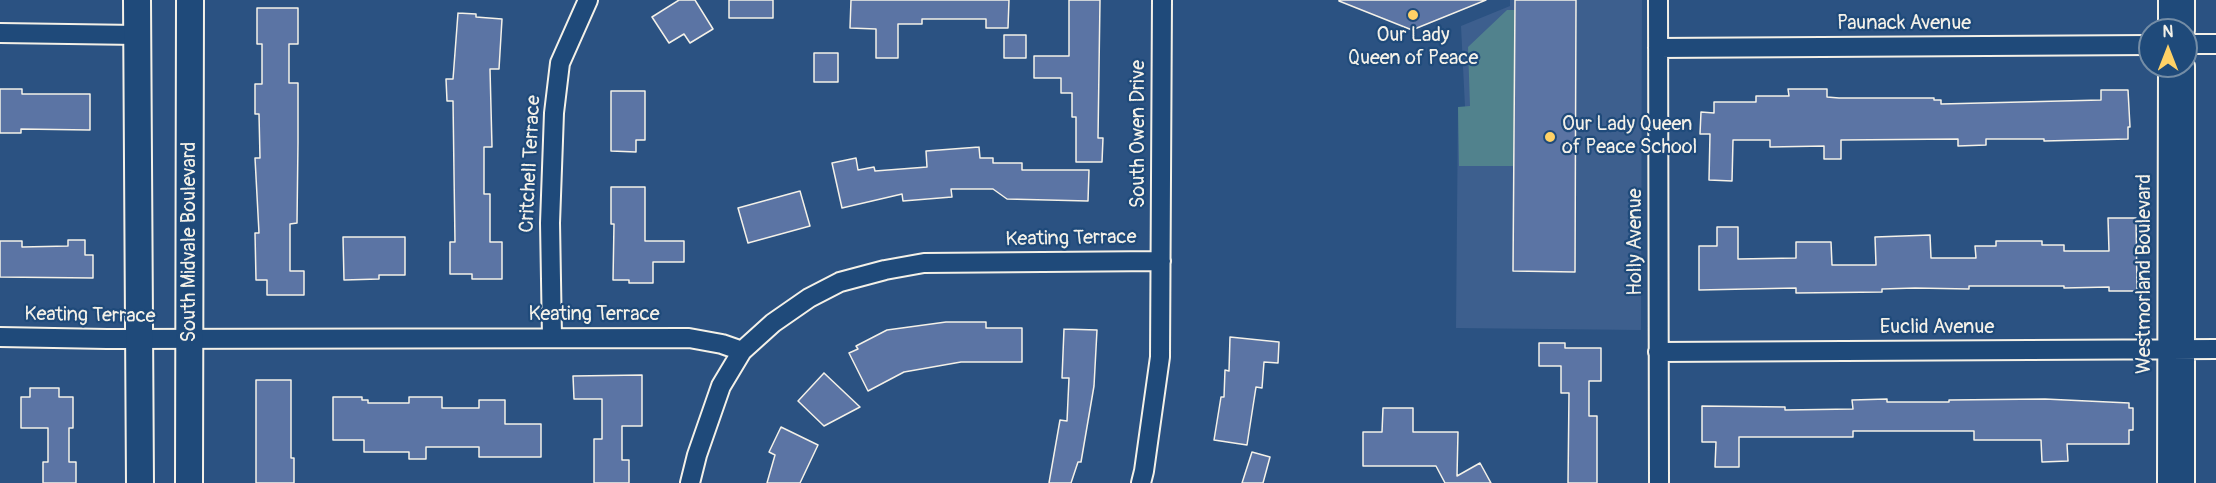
<!DOCTYPE html>
<style>
body{margin:0}
#map{position:relative;width:2216px;height:483px;overflow:hidden;background:#2b5282;font-family:Pangolin,sans-serif}
canvas{display:block}
.north{position:absolute;left:2138px;top:18px;width:60px;height:60px;box-sizing:border-box;background:#1f4a7a;border:2px solid #748da6;border-radius:50%;rotate:0deg;font-size:16px;font-weight:700;line-height:24px;text-align:center;color:#f4f1e8}
.north::after{content:'';display:block;margin:auto;width:21px;height:27px;background:#ffd166;clip-path:polygon(50% 0,100% 100%,50% 72%,0 100%)}
</style>
<div id="map">
<canvas width="2216" height="483"></canvas>
<div class="north">N</div>
</div>
<script>
const context = document.querySelector('canvas').getContext('2d');
context.lineJoin = 'round';
function fill(path, color) {
  context.fillStyle = color;
  context.fill(path, 'evenodd');
}
function toPath(rows) {
  const path = new Path2D();
  for (const r of rows) {
    path.moveTo(r[0], r[1]);
    for (let i = 2; i < r.length; i += 2) path.lineTo(r[i], r[i + 1]);
  }
  return path;
}
function trace(path, color, width, dash) {
  context.strokeStyle = color;
  context.lineWidth = width;
  context.lineCap = dash ? 'butt' : 'round';
  context.setLineDash(dash || []);
  context.stroke(path);
}
function write(font, color, halo, rows, align = 'center') {
  context.font = font + ' Pangolin,sans-serif';
  context.lineWidth = 4.5;
  context.setLineDash([]);
  context.textBaseline = 'middle';
  context.strokeStyle = halo;
  context.fillStyle = color;
  for (const [text, x, y, turn = 0] of rows) {
    context.save();
    context.translate(x, y);
    context.rotate((+turn || 0) * Math.PI / 180);
    context.textAlign = isNaN(turn) ? turn : align;
    if (halo) context.strokeText(text, 0, 0);
    context.fillText(text, 0, 0);
    context.restore();
  }
}
fill(toPath([
 [1510,0,1642,0,1641,330,1456,328,1458,107,1465,107,1461,26,1510,6]
]), '#3d5f8e');
fill(toPath([
 [1507,10,1515,10,1514,166,1459,166,1458,107,1470,106,1468,47]
]), '#51828d');
const building = toPath([
 [679,0,695,0,713,29,690,43,684,34,669,43,652,17,679,0],
 [729,0,773,0,773,18,729,18,729,0],
 [851,0,1009,0,1008,28,986,28,986,19,922,19,922,24,898,24,898,58,876,58,876,29,850,28,851,0],
 [1069,0,1100,0,1098,138,1103,138,1102,162,1076,162,1076,117,1072,117,1072,93,1061,93,1061,78,1034,78,1034,56,1069,56,1069,0],
 [1486,0,1412,30,1339,1,1339,0,1486,0],
 [1515,0,1576,0,1575,272,1513,271,1515,0],
 [257,8,298,8,298,44,289,44,289,83,298,83,298,142,297,223,290,224,290,271,304,271,304,295,267,295,267,280,256,280,255,233,259,233,255,158,260,158,259,114,255,114,255,84,262,84,262,44,257,44,257,8],
 [458,13,476,14,476,17,502,19,499,69,490,69,492,147,484,147,484,194,490,194,490,242,502,242,502,279,472,279,472,274,450,274,450,242,455,242,454,173,453,101,447,101,446,79,453,79,458,13],
 [1004,35,1026,35,1026,58,1004,58,1004,35],
 [814,53,838,53,838,82,814,82,814,53],
 [0,89,22,89,22,94,90,94,90,130,21,129,21,133,0,133,0,89],
 [1788,89,1827,89,1827,97,1839,98,1934,98,1934,100,1941,100,1941,104,2101,100,2101,90,2128,90,2130,127,2128,127,2128,139,2044,141,2044,139,1986,139,1986,145,1958,146,1958,139,1841,140,1841,159,1824,159,1824,146,1770,147,1770,140,1733,140,1732,181,1709,180,1710,134,1700,134,1701,112,1714,113,1714,102,1756,102,1756,96,1789,96,1788,89],
 [611,91,645,91,645,140,636,140,636,152,611,151,611,91],
 [979,147,980,158,993,158,993,163,1022,163,1022,170,1089,170,1088,201,1007,199,993,189,951,189,952,197,903,201,902,194,842,208,832,163,856,158,858,170,874,167,875,171,927,167,926,151,979,147],
 [611,187,645,187,645,241,684,241,684,262,653,262,653,283,629,283,629,280,613,280,614,224,611,224,611,187],
 [800,191,810,226,748,243,738,208,800,191],
 [2108,218,2136,218,2137,291,2109,291,2109,287,2064,288,2064,286,1969,286,1969,289,1915,288,1882,289,1882,292,1796,293,1796,288,1699,290,1699,246,1717,246,1717,227,1738,227,1738,259,1796,258,1796,242,1831,242,1832,265,1876,265,1875,237,1930,235,1931,258,1976,258,1975,246,1996,246,1996,241,2042,241,2042,245,2064,245,2064,251,2109,251,2108,218],
 [343,237,405,237,405,275,379,275,379,279,344,280,343,237],
 [68,240,85,240,85,255,93,255,93,278,0,277,0,241,22,241,22,247,68,246,68,240],
 [946,322,986,322,986,328,1022,328,1022,362,961,362,904,372,868,391,849,353,858,349,856,346,887,330,946,322],
 [1064,329,1097,330,1094,386,1081,462,1078,462,1071,483,1049,483,1060,420,1067,421,1069,378,1062,378,1064,329],
 [1230,337,1279,342,1278,363,1264,362,1262,388,1256,387,1247,445,1214,440,1221,397,1224,397,1225,370,1229,371,1230,337],
 [1539,343,1565,343,1565,348,1601,348,1601,381,1589,381,1589,416,1597,416,1597,483,1568,483,1569,393,1561,393,1561,366,1539,366,1539,343],
 [824,373,860,407,824,426,798,401,824,373],
 [642,375,642,426,622,426,622,460,629,460,629,483,594,483,594,439,602,439,602,399,574,399,573,376,642,375],
 [256,380,291,380,291,458,294,458,294,483,256,483,256,380],
 [30,388,59,388,59,397,73,397,73,428,69,428,69,462,76,462,76,483,43,483,43,462,48,462,48,428,21,428,21,397,30,397,30,388],
 [333,397,362,397,362,400,368,400,368,403,409,403,409,397,442,397,442,408,479,408,479,400,505,400,505,424,541,424,541,457,479,457,479,447,426,447,426,459,409,459,409,452,364,452,364,440,333,440,333,397],
 [1887,399,1887,402,1949,402,1949,400,2045,399,2129,403,2129,408,2133,408,2133,430,2129,430,2129,444,2067,444,2068,461,2042,462,2041,440,1974,440,1974,431,1853,431,1853,437,1739,437,1739,467,1715,467,1716,442,1702,442,1702,406,1785,407,1785,410,1853,409,1852,400,1887,399],
 [1383,408,1413,408,1413,432,1458,432,1457,476,1480,463,1491,483,1445,483,1436,466,1363,466,1363,432,1382,432,1383,408],
 [781,427,818,445,800,483,767,483,775,455,769,452,781,427],
 [1252,452,1270,457,1263,483,1242,483,1252,452]
]);
fill(building, '#5b74a4');
trace(building, '#f4f1e8', 1.5);
const street = toPath([
 [1658,0,1659,483],
 [2185,0,2185,30],
 [2168,30,2168,0],
 [0,33,137,35],
 [2186,44,2216,44],
 [1658,48,2150,45],
 [0,337,107,339,689,338,722,344,742,351,773,323,809,298,840,282,885,270,924,263,1161,261],
 [552,337,550,223,554,113,560,63,588,0],
 [1658,352,2216,349],
 [690,483,697,455,721,386,742,351],
 [1141,483,1144,471,1160,357,1162,0],
 [2167,483,2168,66],
 [2185,483,2185,66]
]);
const secondary = toPath([
 [137,0,140,483],
 [189,483,190,0]
]);
trace(street, '#f4f1e8', 22);
trace(secondary, '#f4f1e8', 30);
trace(street, '#1f4a7a', 18);
trace(secondary, '#1f4a7a', 26);
for (const [x, y, r, color] of [
 [1413,15,6,"#ffd166"],
 [1550,137,6,"#ffd166"]
]) {
  const dot = new Path2D();
  dot.arc(x, y, r, 0, 2 * Math.PI);
  context.fillStyle = color;
  context.fill(dot);
  trace(dot, '#1f4a7a', 2);
}
write('20px', '#f4f1e8', '#1f4a7a', [
 ["Paunack Avenue",1904,24],
 ["South Owen Drive",1139,134,-90],
 ["Critchell Terrace",531,164,-87],
 ["Keating Terrace",1071,239,-1],
 ["South Midvale Boulevard",190,242,-90],
 ["Holly Avenue",1636,242,-90],
 ["Westmorland Boulevard",2145,274,-90],
 ["Keating Terrace",594,315],
 ["Keating Terrace",90,316,1],
 ["Euclid Avenue",1937,328]
]);
write('20px', '#f4f1e8', '#1f4a7a', [
 ["Our Lady",1413,36],
 ["Queen of Peace",1413,59],
 ["Our Lady Queen",1562,125,"left"],
 ["of Peace School",1562,148,"left"]
]);
</script>
